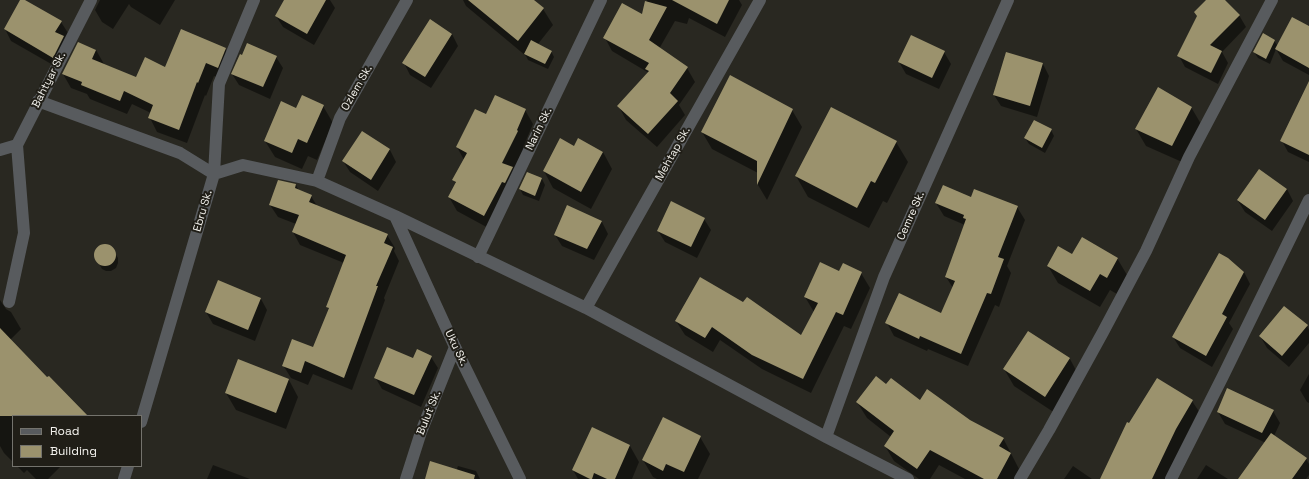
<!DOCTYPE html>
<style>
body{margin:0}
#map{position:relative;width:1309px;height:479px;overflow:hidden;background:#292821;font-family:"Space Grotesk",sans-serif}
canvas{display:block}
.legend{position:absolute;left:12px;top:415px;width:130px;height:52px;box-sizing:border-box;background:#201e17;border:1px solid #74736d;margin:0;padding:5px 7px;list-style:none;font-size:12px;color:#f3f2ed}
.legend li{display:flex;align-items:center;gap:8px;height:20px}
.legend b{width:20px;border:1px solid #74736d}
</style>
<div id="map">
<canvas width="1309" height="479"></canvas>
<ul class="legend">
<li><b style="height:5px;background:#585b5e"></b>Road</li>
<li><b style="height:11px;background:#9b926d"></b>Building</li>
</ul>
</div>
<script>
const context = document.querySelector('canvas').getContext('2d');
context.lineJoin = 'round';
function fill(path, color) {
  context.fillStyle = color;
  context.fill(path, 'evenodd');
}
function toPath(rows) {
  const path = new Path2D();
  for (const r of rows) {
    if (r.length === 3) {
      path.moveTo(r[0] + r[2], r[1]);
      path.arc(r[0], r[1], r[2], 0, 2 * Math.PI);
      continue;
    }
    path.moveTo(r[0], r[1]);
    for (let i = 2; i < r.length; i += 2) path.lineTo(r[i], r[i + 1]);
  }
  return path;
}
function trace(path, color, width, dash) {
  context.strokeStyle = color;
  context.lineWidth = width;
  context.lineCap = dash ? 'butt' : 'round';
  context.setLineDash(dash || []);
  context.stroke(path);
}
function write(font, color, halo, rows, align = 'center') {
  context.font = font + ' "Space Grotesk",sans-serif';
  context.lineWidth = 4;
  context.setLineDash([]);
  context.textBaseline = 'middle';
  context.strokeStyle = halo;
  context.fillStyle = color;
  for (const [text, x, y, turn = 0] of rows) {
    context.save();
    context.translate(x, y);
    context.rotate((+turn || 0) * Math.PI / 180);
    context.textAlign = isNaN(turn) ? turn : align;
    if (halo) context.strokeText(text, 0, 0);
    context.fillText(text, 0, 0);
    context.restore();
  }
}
fill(toPath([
 [22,0,61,22,68,33,60,69,11,41,5,29],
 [100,0,175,0,160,25,131,7,129,4,113,29,102,22,95,10],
 [285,0,330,0,335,8,314,45,283,27,276,16],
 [463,0,532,0,543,9,553,25,538,44,551,51,554,57,548,69,528,60,526,56,466,6],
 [647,0,739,0,742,5,725,37,689,18,687,24,675,21,659,49,687,68,695,82,679,105,685,115,657,147,626,120,619,107,649,73,612,51,605,38,643,16],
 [1208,0,1224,0,1239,15,1246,27,1222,52,1228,63,1218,84,1185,67,1179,56],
 [1309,28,1309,75,1283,61,1276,49,1270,64,1258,58,1254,52,1274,41,1278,46],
 [452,34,458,46,431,88,410,75,404,63],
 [225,49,233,63,225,81,214,76,206,96,205,95,187,143,157,132,150,118,151,113,132,104,127,114,90,99,87,94,71,88,63,74,96,50,104,64,136,78],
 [944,52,951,64,939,89,906,74,899,62],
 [1007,53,1043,64,1049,76,1037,117,1001,106,994,95],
 [276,57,283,68,270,99,239,85,232,74],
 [1309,97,1309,162,1288,152,1282,141],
 [323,106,333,123,317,160,308,156,302,169,275,157,265,141,297,109],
 [1191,107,1201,124,1182,162,1146,146,1136,129],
 [525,110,533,124,525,143,526,145,492,230,457,211,449,197,456,184,454,180,464,160,457,147,487,116],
 [792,110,802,127,767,200,758,185,758,173,712,149,702,132],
 [1051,130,1054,136,1045,153,1029,144,1025,138],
 [362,132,390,150,396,162,378,191,350,172,343,161],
 [896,142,908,162,887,203,883,201,869,228,808,197,796,176],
 [574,147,603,152,612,169,591,209,553,188,544,171],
 [1259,170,1287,189,1293,201,1272,231,1245,212,1238,201],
 [527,174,542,179,545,185,539,201,523,195,520,189],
 [278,181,296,185,299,191,311,196,317,206,387,235,395,248,394,251,399,261,384,298,385,300,352,390,313,374,308,385,291,378,283,365,313,348,330,311,328,307,344,263,300,245,293,232,296,224,278,217,270,205],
 [972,198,1017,207,1025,220,1007,266,1011,273,999,307,995,305,968,366,928,349,927,351,894,336,887,323,941,315,953,288,946,277,965,225,944,216,936,203],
 [567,207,602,222,608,234,594,260,562,246,555,235],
 [704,219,711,230,697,258,665,242,658,231],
 [102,245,107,245,111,247,118,258,118,263,116,268,111,271,106,271,102,269,96,258,95,253,97,248],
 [1073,255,1117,258,1127,275,1117,294,1110,290,1100,307,1058,283,1048,266],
 [843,265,861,273,870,288,851,329,844,326,811,393,762,369,720,340,713,352,685,335,676,321,743,303,802,337,814,312,805,297,840,273],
 [1244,272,1250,284,1229,323,1233,329,1212,367,1180,348,1173,337],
 [219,281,261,299,267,310,255,341,213,324,206,312],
 [0,300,6,309,11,312,21,329,10,340,47,379,87,416,13,416,13,462,4,453,0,446],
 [1307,326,1309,330,1309,343,1289,367,1267,348,1260,336],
 [1028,332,1070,359,1079,376,1055,413,1014,386,1004,369],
 [431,357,438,368,421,407,382,389,375,377,414,359],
 [239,361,289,380,298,397,286,429,236,410,226,393],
 [1309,374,1309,403,1307,402,1300,390],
 [886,386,920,401,970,420,1003,438,1019,469,1014,479,965,479,939,465,930,479,919,479,894,461,885,446,891,437,867,418,857,402],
 [1192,401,1202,416,1168,479,1101,479,1130,424],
 [1273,411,1280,423,1274,436,1306,459,1309,464,1309,475,1306,479,1265,479,1266,443,1225,424,1218,412],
 [700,437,710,454,698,479,657,479,653,477,643,460],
 [630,446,639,462,632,479,578,479,573,470],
 [213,465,250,479,207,479],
 [1206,465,1228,479,1197,479],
 [17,466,61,466,48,479,36,479,27,470,24,473],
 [458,466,476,471,480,479,426,479,456,471],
 [1073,466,1092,479,1064,479]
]), '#0007');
fill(toPath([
 [20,0,25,0,62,21,55,32,64,36,53,58,4,29],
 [284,0,326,0,307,34,275,16],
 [468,0,534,0,544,8,518,41],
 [672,0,729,0,717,24],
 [1206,0,1225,0,1240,15,1210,45,1222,51,1211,73,1177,56,1197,16,1194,12],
 [645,1,667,7,649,40,688,67,670,93,678,101,648,134,617,106,649,71,645,69,649,63,603,38,622,3,642,14],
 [1292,17,1309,26,1309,68,1275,49],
 [430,19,452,34,425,77,402,63],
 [181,29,226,48,218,68,206,63,198,83,197,82,179,130,148,118,153,105,124,91,120,101,81,85,82,82,62,74,78,42,96,50,92,59,136,77,145,57,165,67],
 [1263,33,1275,40,1266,59,1253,52],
 [911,35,945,51,932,78,898,62],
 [531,40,552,51,545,64,524,54],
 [247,43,277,56,263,87,231,74,240,54,242,55],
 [1006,52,1043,63,1030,106,993,95],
 [730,75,793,109,757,185,757,161,701,132],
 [1309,81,1309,155,1280,141],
 [1158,87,1192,107,1172,146,1135,129],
 [302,95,324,105,307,143,298,139,292,153,264,141,281,101,296,108],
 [495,95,526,109,517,130,518,131,502,163,513,167,505,183,502,182,484,216,448,197,456,182,452,180,467,153,456,147,475,109,486,114],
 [831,107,897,141,875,183,871,181,857,208,795,176],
 [1034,120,1052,129,1042,148,1024,138],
 [362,131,390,149,371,180,342,161],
 [560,138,574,146,578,138,603,152,581,192,543,171],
 [1259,169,1287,189,1265,220,1237,200],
 [527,172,542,178,535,196,519,189],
 [278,180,296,184,295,188,312,195,309,202,388,234,384,243,393,247,376,286,378,286,344,378,305,361,301,373,282,366,292,339,313,347,329,308,326,307,346,255,292,232,299,215,269,205],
 [943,185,971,197,974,189,1018,206,998,257,1004,259,991,294,987,293,961,354,920,336,919,339,885,323,899,293,941,313,955,281,945,277,966,219,963,218,964,215,935,203],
 [671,201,705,218,691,247,657,231],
 [567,205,602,221,587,249,554,235],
 [1082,237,1118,258,1107,278,1100,274,1090,291,1047,266,1058,246,1072,254],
 [105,255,11],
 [1219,253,1228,258,1244,272,1222,314,1227,317,1206,356,1172,337],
 [820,262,839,271,843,263,862,272,843,315,836,312,803,379,752,355,712,327,705,338,675,321,700,277,743,302,747,297,801,335,818,303,804,297],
 [218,280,261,298,248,330,205,312],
 [1284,306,1308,325,1282,356,1259,336],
 [0,328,47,377,49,376,88,416,0,416],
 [1028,331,1070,358,1045,397,1003,369],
 [387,347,413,358,417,349,432,356,414,395,374,378],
 [238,359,289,379,276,413,225,393],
 [876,376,886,384,891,378,920,400,927,389,970,420,1004,438,999,446,1011,453,997,479,984,479,930,450,917,469,884,446,894,431,856,402],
 [1157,378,1193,400,1176,429,1152,479,1100,479,1127,422,1129,423],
 [1227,388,1274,410,1262,433,1217,412],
 [663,417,701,436,684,472,666,464,663,471,642,460],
 [592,427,630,445,615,479,607,479,594,473,592,479,590,479,572,470],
 [1271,433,1307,458,1292,479,1238,479],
 [430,461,475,475,474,479,425,479]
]), '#9b926d');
trace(toPath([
 [38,101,180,153,214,174,243,165,317,181,395,216,586,308,826,437,908,479],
 [0,150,17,145,91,0],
 [317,181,340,118,407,0],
 [395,216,455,347,520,479],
 [478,257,601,0],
 [9,302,24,233,17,145],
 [586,308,760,0],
 [141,422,214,174,219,84,254,0],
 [826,437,884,277,1008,0],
 [124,479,128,466],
 [406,479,421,432,455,347],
 [1020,479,1049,430,1103,332,1146,251,1189,157,1272,0],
 [1171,479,1223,376,1309,200]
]), '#585b5e', 12);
write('11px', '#f3f2ed', '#201e17', [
 ["Bahtyar Sk.",49,80,-63],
 ["Ozlem Sk.",357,88,-60],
 ["Narin Sk.",539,129,-64],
 ["Mehtap Sk.",673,154,-61],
 ["Ebru Sk.",203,211,-74],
 ["Cemre Sk.",911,216,-66],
 ["Uku Sk.",456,348,64],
 ["Bulut Sk.",429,413,-68]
]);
</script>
